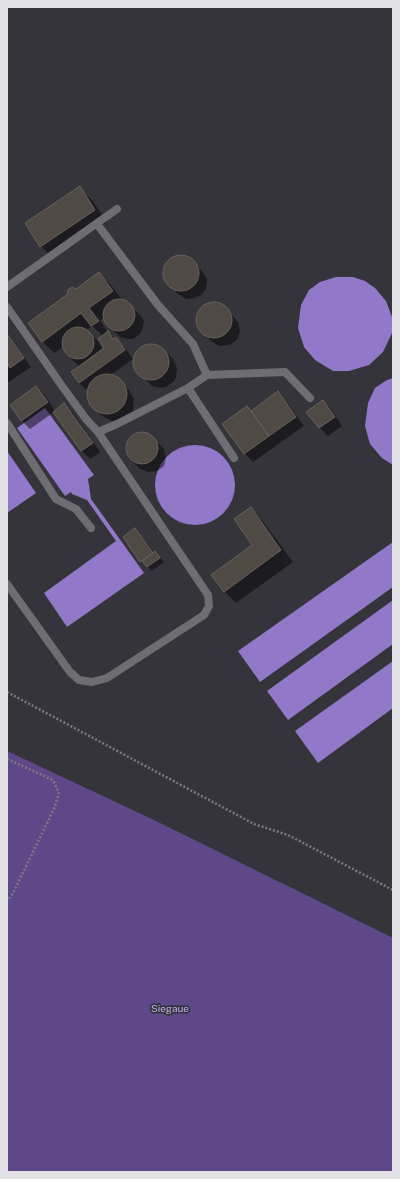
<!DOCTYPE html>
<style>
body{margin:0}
#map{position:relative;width:400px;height:1179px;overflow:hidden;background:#36343b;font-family:"Public Sans",sans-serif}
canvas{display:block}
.frame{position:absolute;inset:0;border:8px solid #e2e1e5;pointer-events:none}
</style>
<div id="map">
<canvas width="400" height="1179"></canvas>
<div class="frame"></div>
</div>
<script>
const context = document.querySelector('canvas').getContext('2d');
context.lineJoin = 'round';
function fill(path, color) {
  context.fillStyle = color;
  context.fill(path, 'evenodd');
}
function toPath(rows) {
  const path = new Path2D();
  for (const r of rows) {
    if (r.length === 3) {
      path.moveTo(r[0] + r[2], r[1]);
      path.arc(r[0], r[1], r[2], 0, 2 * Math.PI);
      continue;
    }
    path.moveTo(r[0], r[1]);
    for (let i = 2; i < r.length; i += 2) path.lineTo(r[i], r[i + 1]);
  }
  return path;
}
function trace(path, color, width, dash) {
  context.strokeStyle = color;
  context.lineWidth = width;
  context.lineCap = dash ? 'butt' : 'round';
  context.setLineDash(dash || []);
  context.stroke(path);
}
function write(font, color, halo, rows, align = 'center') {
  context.font = font + ' "Public Sans",sans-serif';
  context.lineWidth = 3.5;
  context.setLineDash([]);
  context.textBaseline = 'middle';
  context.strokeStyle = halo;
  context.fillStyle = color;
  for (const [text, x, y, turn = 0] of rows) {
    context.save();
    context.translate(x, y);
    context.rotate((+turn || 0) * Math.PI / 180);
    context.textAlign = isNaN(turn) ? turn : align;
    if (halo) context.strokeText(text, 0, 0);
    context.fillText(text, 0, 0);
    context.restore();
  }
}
fill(toPath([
 [7,751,154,820,393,938,393,1172,7,1172]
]), '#5e488a');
fill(toPath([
 [336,277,353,277,365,281,375,288,386,301,392,317,392,333,383,352,369,365,349,371,333,371,315,360,304,347,298,328,301,305,309,290,320,282],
 [393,378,393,465,382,458,370,444,365,426,368,403,375,388,387,380],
 [45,408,94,475,88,479,91,499,144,573,67,627,44,593,116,541,87,500,72,494,71,492,65,496,17,428],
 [195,485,40],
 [7,451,36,493,7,513],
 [393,542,393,587,260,682,238,651],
 [393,600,393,644,288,720,267,691],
 [393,661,393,708,318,763,295,731]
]), '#9278c8');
fill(toPath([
 [80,188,92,200,107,222,53,258,41,246],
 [176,257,185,257,194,262,202,271,207,279,206,289,200,296,191,299,186,299,178,294,166,281,164,272,168,263],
 [99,274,111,285,122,300,127,302,142,317,144,321,142,330,140,334,133,339,128,339,120,337,108,325,105,317,100,320,109,334,124,347,133,359,109,376,116,377,121,381,129,390,134,399,133,410,131,414,117,422,112,421,102,416,93,407,88,397,89,390,88,391,79,383,72,372,81,366,79,366,66,354,64,346,54,353,42,341,76,290],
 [92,326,103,336,106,349,102,351,101,346,99,342,85,331],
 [209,304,213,304,223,306,238,322,240,331,237,340,229,345,219,346,211,341,199,328,198,319,201,310],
 [7,335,13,342,31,367,7,383],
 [150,345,160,348,164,350,173,359,177,368,176,377,174,381,166,387,161,388,152,386,136,370,135,360,138,351,142,348],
 [36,387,45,395,55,411,64,405,73,413,100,452,90,459,82,451,54,412,30,429,22,421,11,405],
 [278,393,286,401,304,426,253,462,245,454,224,424,247,407,251,411],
 [323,401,331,409,342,426,328,436,320,428,308,412],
 [140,432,149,434,164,449,166,457,164,466,157,471,148,472,140,469,131,460,127,452,127,443,132,436],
 [251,508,262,520,293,562,236,603,224,591,254,545],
 [135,530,143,538,154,553,155,553,164,562,152,571,141,561,124,538]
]), '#0007');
const building = toPath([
 [80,186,95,210,40,247,25,223,80,186],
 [181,273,18],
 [99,272,113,291,89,308,99,321,91,326,81,313,42,342,28,323,68,294,67,293,68,290,72,287,76,289,99,272],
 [119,315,16],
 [214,320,18],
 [78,343,16],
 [108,331,113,339,116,337,125,350,79,383,71,372,104,348,98,339,108,331],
 [7,334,24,358,10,368,7,363,7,334],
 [151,362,18],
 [107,394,20],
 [36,386,48,402,21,421,10,405,36,386],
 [278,391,296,417,269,436,251,411,278,391],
 [323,400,335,417,319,428,306,412,323,400],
 [64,403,93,443,81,451,53,412,64,403],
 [247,406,269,436,244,454,222,424,247,406],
 [142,448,16],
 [251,507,281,550,224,592,211,575,252,545,234,519,251,507],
 [135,528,153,553,140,562,123,537,135,528],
 [155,551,160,558,147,567,142,561,155,551]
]);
fill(building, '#504a44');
trace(building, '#69625c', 1);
trace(toPath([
 [7,692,254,824,288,835,393,890],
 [7,759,53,780,59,793,54,809,13,893,7,901]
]), '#7c7a80', 2.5, [2, 2]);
trace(toPath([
 [97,224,158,305,193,344,207,375,285,372,310,398],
 [7,287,117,209],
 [7,307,62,386,86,419,98,432,117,424,188,388,207,375],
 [188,388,234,458],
 [7,423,56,499,76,509,91,528],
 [7,584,70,672,79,680,92,682,107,678,204,615,209,606,208,595,98,432]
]), '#6e6d71', 8);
write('10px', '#c4b2f1', '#36343b', [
 ["Siegaue",170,1009]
]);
</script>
